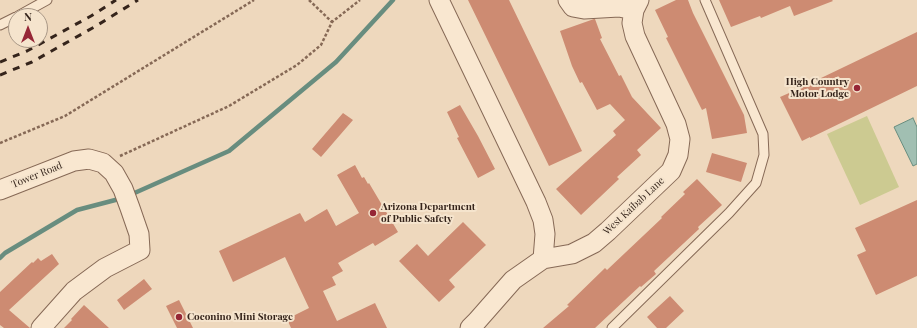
<!DOCTYPE html>
<style>
body{margin:0}
#map{position:relative;width:917px;height:328px;overflow:hidden;background:#eed8bd;font-family:"Playfair Display",serif}
canvas{display:block}
.north{position:absolute;left:8px;top:8px;width:40px;height:40px;box-sizing:border-box;background:#f5e4cd;border:1px solid #a89786;border-radius:50%;rotate:0deg;font-size:11px;font-weight:700;line-height:16px;text-align:center;color:#35241b}
.north::after{content:'';display:block;margin:auto;width:14px;height:18px;background:#962636;clip-path:polygon(50% 0,100% 100%,50% 72%,0 100%)}
</style>
<div id="map">
<canvas width="917" height="328"></canvas>
<div class="north">N</div>
</div>
<script>
const context = document.querySelector('canvas').getContext('2d');
context.lineJoin = 'round';
function fill(path, color) {
  context.fillStyle = color;
  context.fill(path, 'evenodd');
}
function toPath(rows) {
  const path = new Path2D();
  for (const r of rows) {
    path.moveTo(r[0], r[1]);
    for (let i = 2; i < r.length; i += 2) path.lineTo(r[i], r[i + 1]);
  }
  return path;
}
function trace(path, color, width, dash) {
  context.strokeStyle = color;
  context.lineWidth = width;
  context.lineCap = dash ? 'butt' : 'round';
  context.setLineDash(dash || []);
  context.stroke(path);
}
function write(font, color, halo, rows, align = 'center') {
  context.font = font + ' "Playfair Display",serif';
  context.lineWidth = 4;
  context.setLineDash([]);
  context.textBaseline = 'middle';
  context.strokeStyle = halo;
  context.fillStyle = color;
  for (const [text, x, y, turn = 0] of rows) {
    context.save();
    context.translate(x, y);
    context.rotate((+turn || 0) * Math.PI / 180);
    context.textAlign = isNaN(turn) ? turn : align;
    if (halo) context.strokeText(text, 0, 0);
    context.fillText(text, 0, 0);
    context.restore();
  }
}
fill(toPath([
 [867,116,899,187,860,205,827,134]
]), '#ccca91');
const water = toPath([
 [913,118,917,127,917,164,913,166,894,127,913,118]
]);
fill(water, '#a1bfb2');
trace(water, '#688d7f', 1);
trace(toPath([
 [130,195,229,151,336,62,393,0],
 [0,258,5,253,77,210,123,198]
]), '#688d7f', 4.5);
fill(toPath([
 [468,0,509,0,582,151,549,166],
 [676,0,688,0,693,13,744,115,747,133,712,139,706,108,702,110,666,38,668,37,655,10],
 [719,0,832,0,833,1,794,16,790,6,761,18,760,16,731,27],
 [594,19,595,19,602,38,600,39,619,76,621,75,632,97,661,128,637,150,641,155,617,177,619,179,581,215,556,189,616,135,613,131,625,120,610,104,597,110,582,82,580,83,572,66,560,31],
 [917,32,917,86,810,138,810,137,802,141,780,97,796,90],
 [460,105,478,136,495,169,478,178,457,138,459,137,447,112],
 [343,113,353,120,321,157,312,149],
 [712,153,747,163,741,182,706,172],
 [355,165,362,178,364,177,368,184,369,183,398,232,375,246,373,243,338,263,343,271,332,277,336,285,323,291,337,321,375,303,387,328,291,328,287,319,309,308,285,257,233,282,219,251,300,213,305,222,327,209,336,226,359,213,337,175],
 [697,179,722,205,698,227,699,229,654,271,656,274,641,287,640,286,595,328,543,328,569,306,567,305,605,268,607,270,662,218,661,217,685,194,683,192],
 [917,200,917,276,876,295,857,255,866,251,855,228],
 [463,222,486,245,449,280,455,287,439,302,399,261,417,244,428,256],
 [52,254,59,264,9,310,30,328,4,328,0,325,0,292,32,262,33,263,38,258,41,261],
 [144,279,152,289,124,310,117,300],
 [670,296,684,311,666,328,657,328,647,317],
 [179,300,193,328,177,328,166,306],
 [84,305,109,328,64,328,72,320,71,319]
]), '#cd8b72');
const lane = toPath([
 [18,16,47,0],
 [0,25,16,17],
 [612,328,729,213,756,183,764,155,763,134,705,0]
]);
const street = toPath([
 [439,0,536,202,543,220,545,234,543,259],
 [568,0,573,7,584,9,619,7,634,10],
 [0,190,74,161,89,159,103,163,114,173,123,189,130,208,139,234,140,250,105,268,74,291,41,328],
 [470,328,477,321,513,280,543,259,572,254,594,243,608,231,671,171,678,155,680,139,676,124,635,36,632,23,634,10,639,0]
]);
trace(lane, '#866956', 11);
trace(street, '#866956', 21);
trace(toPath([
 [309,0,332,22],
 [0,143,65,116,254,0],
 [120,156,229,106,297,65,321,45,332,22,360,0]
]), '#866956', 2.5, [3, 2]);
trace(lane, '#f9e7d0', 9);
trace(street, '#f9e7d0', 19);
trace(toPath([
 [0,62,27,51,91,16,116,0],
 [0,75,32,62,96,26,138,0]
]), '#35241b', 3, [7, 7]);
for (const [x, y, r, color] of [
 [857,88,4,"#962636"],
 [373,213,4,"#962636"],
 [179,317,4,"#962636"]
]) {
  const dot = new Path2D();
  dot.arc(x, y, r, 0, 2 * Math.PI);
  context.fillStyle = color;
  context.fill(dot);
  trace(dot, '#f5e4cd', 1.5);
}
write('bold 10px', '#35241b', '#f5e4cd', [
 ["High Country",849,82,"right"],
 ["Motor Lodge",849,94,"right"],
 ["Arizona Department",381,207],
 ["of Public Safety",381,219],
 ["Coconino Mini Storage",187,317]
], 'left');
write('10px', '#35241b', '#f5e4cd', [
 ["Tower Road",37,175,-22],
 ["West Kaibab Lane",634,206,-43]
]);
</script>
